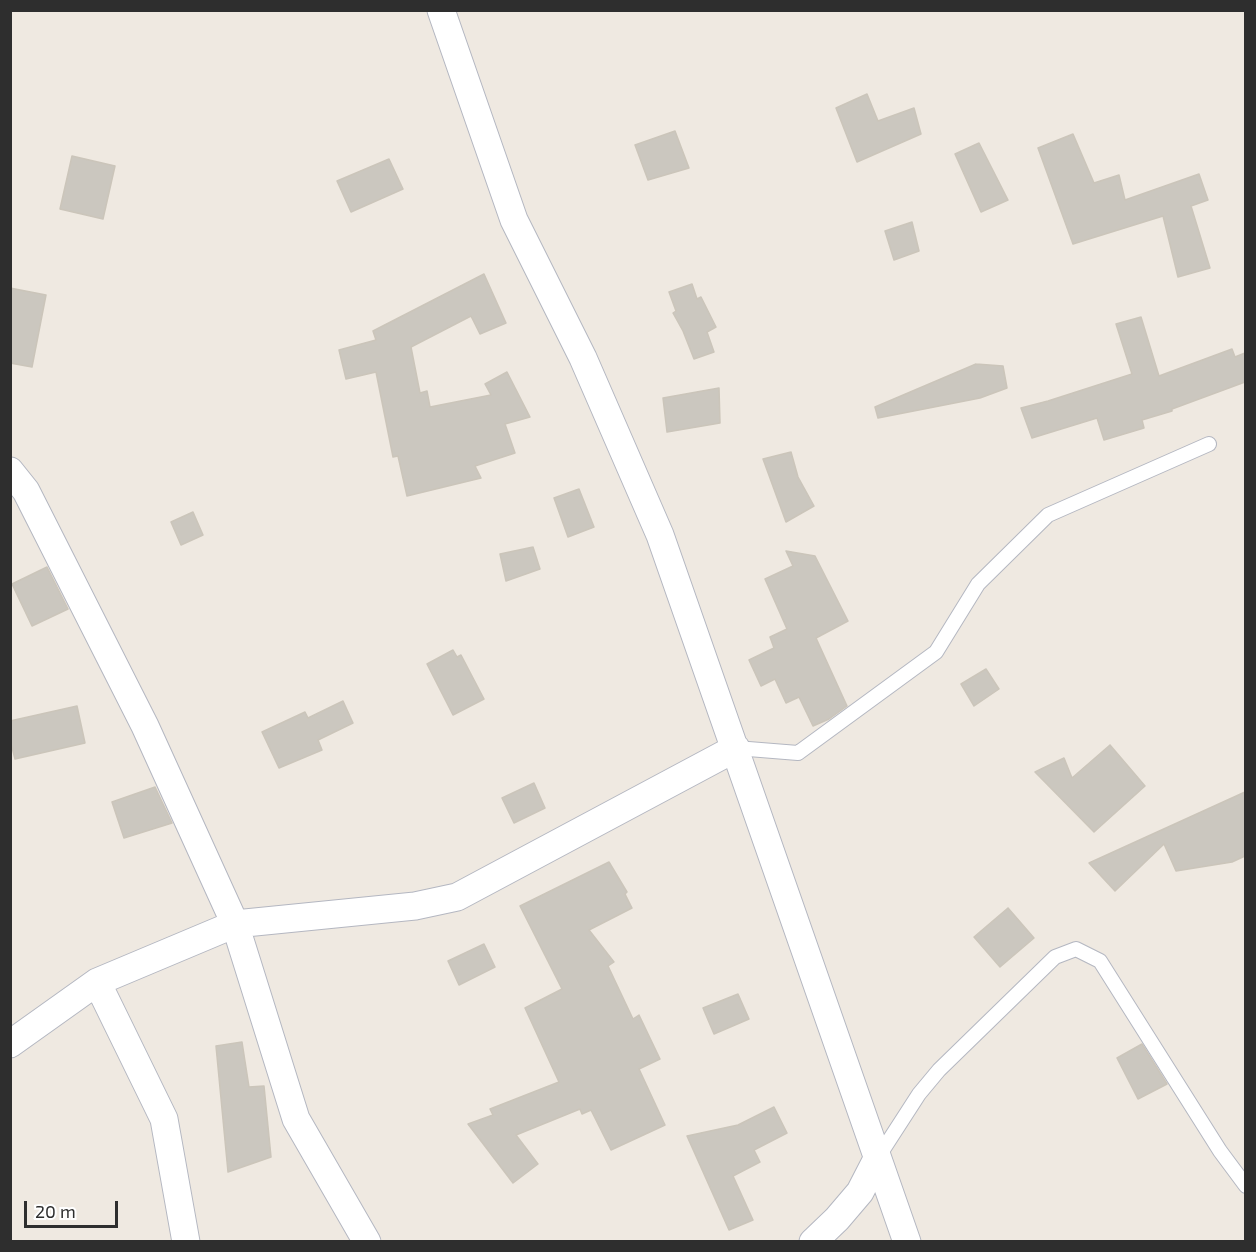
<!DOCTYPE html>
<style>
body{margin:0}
#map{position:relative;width:1256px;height:1252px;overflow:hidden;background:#efe9e1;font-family:"Exo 2",sans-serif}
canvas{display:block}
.frame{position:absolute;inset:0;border:12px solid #2e2e2e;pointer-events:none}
.scale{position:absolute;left:24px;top:1201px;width:94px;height:27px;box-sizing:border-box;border:3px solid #2e2e2e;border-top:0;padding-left:8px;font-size:18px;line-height:21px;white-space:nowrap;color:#2e2e2e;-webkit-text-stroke:4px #fff;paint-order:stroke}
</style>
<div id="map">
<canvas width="1256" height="1252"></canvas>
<div class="frame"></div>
<div class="scale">20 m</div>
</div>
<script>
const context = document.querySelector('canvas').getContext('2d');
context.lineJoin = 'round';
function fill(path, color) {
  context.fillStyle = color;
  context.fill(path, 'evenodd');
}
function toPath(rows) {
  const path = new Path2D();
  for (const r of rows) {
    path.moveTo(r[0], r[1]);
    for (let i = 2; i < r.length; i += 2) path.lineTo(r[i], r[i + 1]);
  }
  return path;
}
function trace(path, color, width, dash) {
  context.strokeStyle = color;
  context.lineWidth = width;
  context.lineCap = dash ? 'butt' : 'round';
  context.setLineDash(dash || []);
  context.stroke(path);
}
const building = toPath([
 [867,94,878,121,914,108,921,134,857,162,836,108,867,94],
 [675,131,689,168,648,180,635,145,675,131],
 [1073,134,1094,183,1119,175,1125,200,1199,174,1208,200,1191,206,1210,268,1178,277,1163,216,1073,244,1038,148,1073,134],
 [979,143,1008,200,981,212,955,154,979,143],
 [72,156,115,166,103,219,60,209,72,156],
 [389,159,403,189,351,212,337,181,389,159],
 [912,222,919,251,894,260,885,231,912,222],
 [484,274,506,323,480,334,471,316,411,347,420,393,427,391,430,407,491,395,485,384,507,372,530,417,505,424,515,453,475,466,481,478,407,496,398,456,393,457,376,372,346,379,339,350,376,340,373,331,484,274],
 [692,284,697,299,701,297,716,327,707,332,714,352,694,359,683,331,673,313,676,311,669,292,692,284],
 [10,288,46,295,32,367,10,363,10,288],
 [1141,317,1159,376,1232,349,1235,357,1245,353,1245,382,1172,409,1172,411,1142,420,1144,428,1104,440,1097,418,1032,438,1021,408,1048,401,1132,374,1116,324,1141,317],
 [976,364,1003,366,1007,388,980,398,878,418,875,407,976,364],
 [719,388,720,423,667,432,663,398,719,388],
 [791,452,798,477,814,506,786,522,763,459,791,452],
 [579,489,594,527,568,537,554,498,579,489],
 [193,512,203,535,181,545,171,522,193,512],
 [533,547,540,569,506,581,500,554,533,547],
 [786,551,815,556,848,621,816,638,847,706,829,719,813,726,799,697,786,703,775,679,761,686,749,660,774,648,770,637,787,629,765,579,793,566,786,551],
 [47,567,68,609,32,626,12,584,47,567],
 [453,650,457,657,461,655,484,699,453,715,427,664,453,650],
 [986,669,999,689,974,706,961,684,986,669],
 [343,701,353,723,318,740,322,750,279,768,262,732,305,712,308,718,343,701],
 [77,706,85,743,15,759,10,740,10,721,77,706],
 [1110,745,1145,786,1094,832,1035,772,1064,758,1072,778,1110,745],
 [534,783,545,808,514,823,502,798,534,783],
 [155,787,172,823,124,838,112,802,155,787],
 [1245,792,1245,856,1232,862,1176,871,1164,844,1115,891,1089,863,1245,792],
 [609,862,627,892,625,894,632,908,589,930,614,962,608,966,633,1019,639,1015,660,1059,639,1069,665,1125,611,1150,591,1110,582,1114,580,1109,516,1135,538,1164,513,1183,468,1124,493,1115,490,1109,559,1082,525,1008,562,989,520,906,609,862],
 [1008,908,1034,938,1000,967,974,937,1008,908],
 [484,944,495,967,459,985,448,961,484,944],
 [738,994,749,1019,714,1034,703,1008,738,994],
 [242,1042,249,1087,264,1086,271,1157,228,1172,216,1046,242,1042],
 [1142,1044,1167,1084,1138,1099,1117,1058,1142,1044],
 [774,1107,787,1133,754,1150,760,1162,733,1176,753,1220,729,1230,687,1136,738,1125,774,1107]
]);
fill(building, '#cbc7bf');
trace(building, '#cbc5ba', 1.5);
const service = toPath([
 [736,748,798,753,936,652,978,584,1048,515,1209,444],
 [877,1159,919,1094,939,1070,1055,957,1076,949,1100,961,1220,1151,1246,1186]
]);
const minor = toPath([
 [441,10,514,220,583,358,660,535,907,1242],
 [10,471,26,491,145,726,235,924,296,1119,367,1242],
 [97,982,164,1119,186,1242],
 [10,1044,97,982,235,924,415,906,457,897,736,748],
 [813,1242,837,1219,860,1192,877,1159]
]);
trace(service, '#b4b7c1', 16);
trace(minor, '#b4b7c1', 29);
trace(service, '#fff', 14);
trace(minor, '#fff', 27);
</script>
